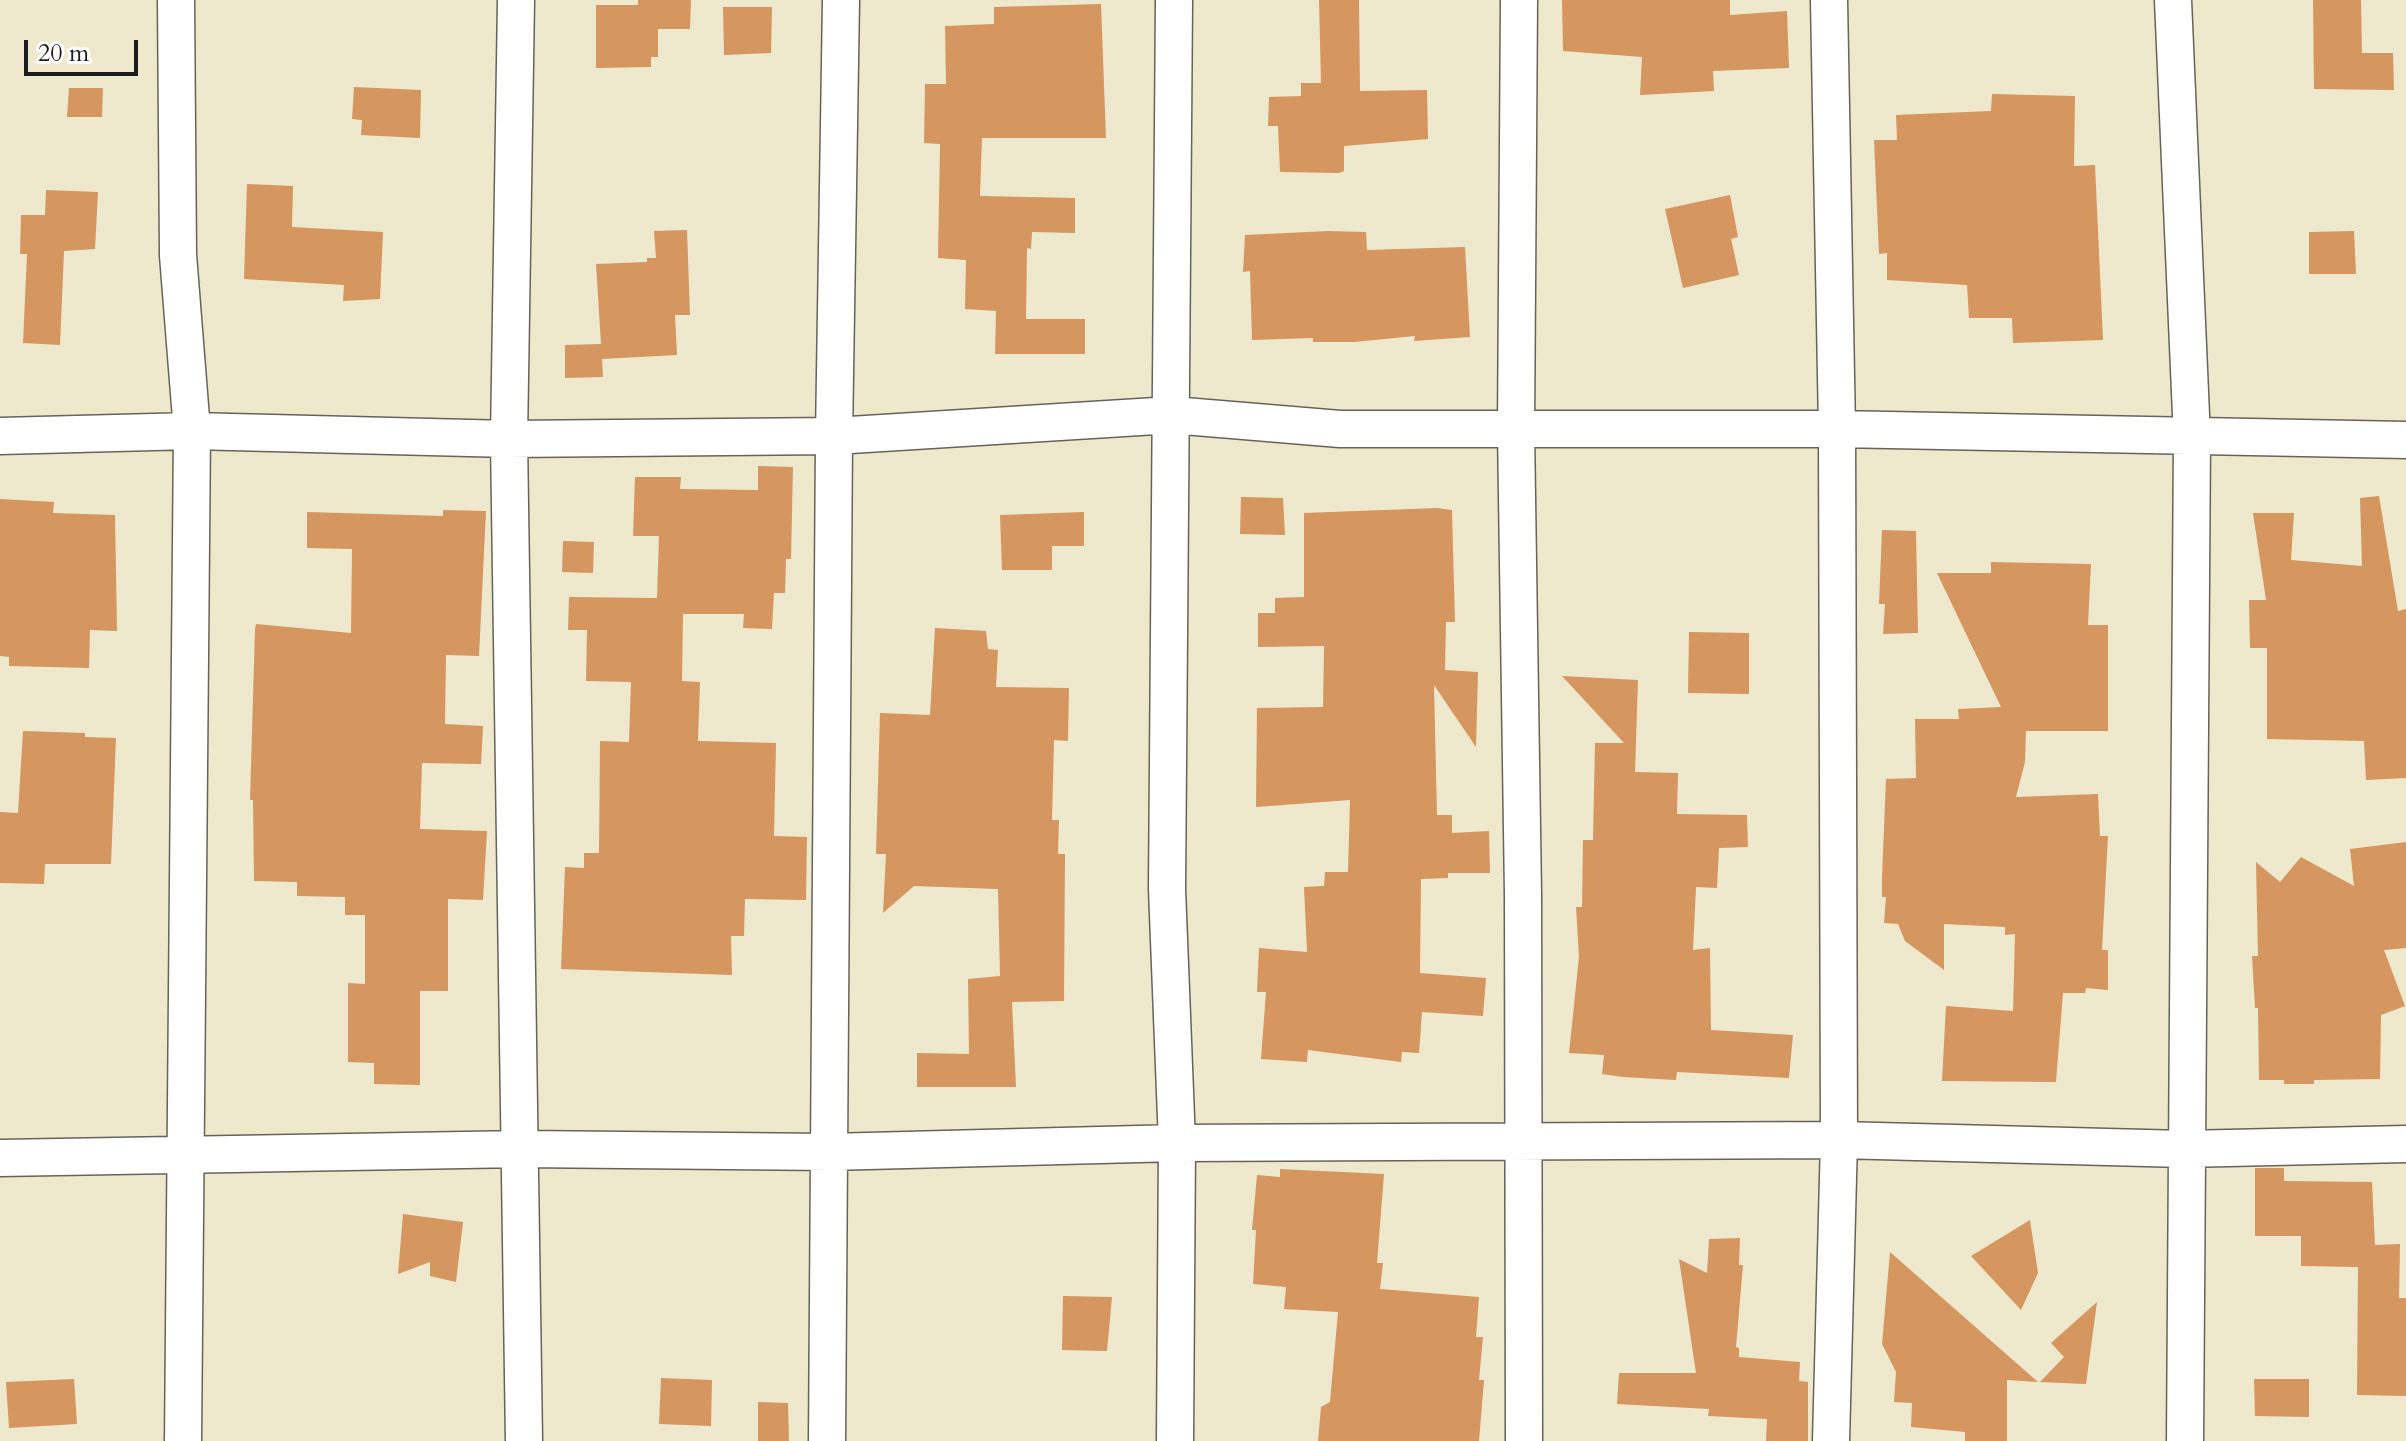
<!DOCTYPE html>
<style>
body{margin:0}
#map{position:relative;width:2406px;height:1441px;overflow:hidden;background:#eee8cd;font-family:Cardo,serif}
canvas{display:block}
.scale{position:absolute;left:24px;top:40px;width:114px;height:36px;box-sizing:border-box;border:4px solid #1c1c1c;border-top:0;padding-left:10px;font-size:24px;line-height:28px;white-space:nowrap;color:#1c1c1c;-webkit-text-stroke:6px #fff;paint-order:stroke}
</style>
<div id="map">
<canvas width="2406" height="1441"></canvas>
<div class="scale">20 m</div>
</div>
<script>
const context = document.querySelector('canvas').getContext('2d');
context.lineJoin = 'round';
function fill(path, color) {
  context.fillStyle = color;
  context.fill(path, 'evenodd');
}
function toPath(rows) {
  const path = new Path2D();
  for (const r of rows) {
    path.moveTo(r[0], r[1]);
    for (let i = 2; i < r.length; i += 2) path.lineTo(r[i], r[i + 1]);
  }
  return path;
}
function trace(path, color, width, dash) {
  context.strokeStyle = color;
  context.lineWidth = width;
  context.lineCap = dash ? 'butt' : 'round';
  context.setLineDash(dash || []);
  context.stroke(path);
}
fill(toPath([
 [638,0,691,0,690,29,658,29,658,57,651,57,651,67,596,68,596,5,638,5],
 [1319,0,1359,0,1360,91,1427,90,1428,139,1344,146,1344,171,1339,173,1280,172,1278,126,1268,126,1269,97,1301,96,1301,83,1321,83],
 [1562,0,1730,0,1730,15,1787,11,1789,68,1713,71,1714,91,1640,95,1642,57,1563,51],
 [2313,0,2361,0,2362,53,2393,53,2394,90,2314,89],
 [1101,4,1106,138,982,138,980,196,1075,198,1075,233,1032,232,1031,249,1027,248,1026,319,1085,319,1085,354,995,354,996,311,965,309,966,260,938,258,940,144,924,143,925,84,946,84,945,26,994,24,994,7],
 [723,7,772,7,771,53,724,55],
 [354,87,421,90,420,138,361,135,362,120,352,119],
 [69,88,103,88,102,117,67,117],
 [1992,94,2075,96,2074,166,2095,165,2103,340,2013,343,2012,318,1969,318,1967,285,1887,280,1887,253,1879,254,1874,140,1897,140,1896,115,1991,111],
 [247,184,293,186,292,227,383,232,380,299,343,301,344,285,244,279],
 [46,190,98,192,95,249,64,251,60,345,23,343,27,254,20,254,21,215,45,215],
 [1730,195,1738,237,1731,239,1739,275,1683,288,1665,209],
 [687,230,690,315,675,315,677,355,602,359,603,377,565,378,565,345,601,344,596,264,647,262,647,258,656,258,654,231],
 [1328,231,1366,232,1367,250,1465,247,1470,337,1414,341,1415,336,1354,342,1313,342,1313,338,1252,340,1250,271,1243,272,1245,235],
 [2354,231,2356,274,2309,274,2309,232],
 [758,466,793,467,791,559,786,559,785,593,774,593,772,629,743,628,744,614,683,614,682,681,700,682,698,741,776,743,774,836,807,837,806,900,745,899,744,936,731,936,732,975,561,969,565,867,584,868,584,853,599,853,600,741,629,742,631,682,586,681,587,630,568,630,569,597,657,598,659,536,633,536,635,477,681,477,680,489,758,490],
 [2379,496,2398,611,2406,609,2406,778,2366,780,2364,741,2267,739,2267,648,2250,648,2249,600,2266,600,2253,513,2294,513,2291,560,2362,566,2360,498],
 [1241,497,1283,498,1285,535,1240,534],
 [0,499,54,502,53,513,115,515,117,631,90,630,89,668,9,666,9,657,0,656],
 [1437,508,1452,510,1455,622,1446,622,1445,670,1478,672,1476,747,1434,685,1437,815,1452,815,1452,833,1489,831,1490,873,1448,873,1448,878,1421,879,1420,973,1486,978,1483,1016,1422,1012,1419,1053,1402,1052,1401,1062,1308,1050,1307,1062,1261,1059,1266,992,1257,992,1259,948,1307,952,1304,887,1324,886,1325,872,1348,872,1350,800,1256,807,1257,708,1323,707,1324,646,1258,647,1258,613,1275,613,1275,598,1304,597,1304,513],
 [443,510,486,511,479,656,446,655,445,724,483,726,481,764,422,763,420,829,487,831,483,900,448,899,448,991,420,991,420,1085,374,1084,374,1063,348,1062,348,983,365,984,365,915,345,915,345,897,297,896,297,882,254,881,253,800,250,800,255,629,256,624,351,633,352,549,307,548,307,512,443,516],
 [1084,512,1084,546,1052,546,1052,570,1002,570,1000,515],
 [1882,530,1916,531,1918,633,1883,634,1885,604,1879,604],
 [563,541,594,542,593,573,562,572],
 [1991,562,2091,564,2088,625,2108,625,2108,731,2026,731,2025,762,2016,797,2098,794,2100,836,2108,836,2102,950,2108,950,2108,990,2086,988,2085,993,2063,993,2056,1082,1942,1081,1946,1006,2013,1011,2015,934,2005,935,2005,927,1944,924,1944,970,1905,941,1898,924,1884,923,1886,897,1882,897,1882,877,1886,779,1916,778,1915,719,1959,719,1958,709,2001,707,1937,573,1991,573],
 [935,628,986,631,988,649,998,650,996,687,1069,688,1068,741,1054,740,1052,820,1059,820,1058,854,1065,854,1064,1001,1012,1002,1016,1087,917,1087,917,1053,969,1054,968,979,1000,976,998,889,914,886,883,913,886,854,876,854,880,713,930,715],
 [1689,632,1749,633,1749,694,1688,693],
 [1562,676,1638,680,1635,772,1678,773,1677,814,1747,815,1748,847,1719,848,1717,888,1696,887,1693,950,1710,948,1711,1030,1793,1035,1789,1078,1677,1072,1676,1080,1623,1077,1602,1074,1604,1055,1569,1053,1579,957,1576,907,1582,907,1583,840,1593,840,1595,743,1624,743],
 [23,731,85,733,85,737,116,738,111,864,45,864,44,884,0,883,0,812,18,813],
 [2406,842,2406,948,2384,950,2405,1006,2381,1015,2380,1079,2314,1080,2314,1084,2284,1084,2284,1080,2259,1080,2258,1008,2255,1008,2252,956,2258,956,2256,862,2280,882,2301,857,2354,886,2350,849],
 [2255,1168,2284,1168,2284,1181,2372,1182,2375,1245,2400,1244,2399,1298,2406,1298,2406,1396,2357,1395,2358,1267,2301,1266,2301,1236,2255,1236],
 [1280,1169,1384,1174,1377,1263,1383,1263,1380,1289,1479,1297,1476,1337,1483,1337,1479,1380,1484,1380,1479,1441,1318,1441,1321,1407,1330,1402,1338,1312,1284,1309,1286,1287,1253,1284,1256,1230,1252,1230,1257,1175,1280,1177],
 [403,1214,463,1222,456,1282,430,1276,430,1262,398,1274],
 [2030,1220,2038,1273,2021,1310,1971,1256],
 [1740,1238,1739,1265,1743,1265,1736,1347,1739,1348,1739,1357,1800,1362,1799,1381,1808,1382,1808,1441,1766,1441,1767,1419,1708,1416,1709,1409,1617,1404,1619,1373,1696,1373,1679,1259,1707,1273,1709,1239],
 [1890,1252,2038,1382,2007,1380,2007,1441,1965,1441,1965,1432,1911,1427,1912,1403,1894,1402,1896,1372,1882,1344],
 [1063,1296,1112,1297,1107,1351,1062,1350],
 [2097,1302,2086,1384,2040,1382,2064,1357,2051,1343],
 [661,1378,712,1380,711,1426,659,1424],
 [74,1379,77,1424,9,1428,6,1382],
 [2254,1379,2309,1379,2309,1417,2255,1416],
 [758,1402,788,1403,789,1441,758,1441]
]), '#d59660');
const street = toPath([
 [176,0,178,255,192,431,183,1441],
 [516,0,509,439,524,1441],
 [1174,0,1167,889,1177,1143,1175,1441],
 [1519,0,1516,430,1523,895,1524,1441],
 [1829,0,1837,429,1839,1140,1831,1441],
 [2173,0,2192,438,2185,1441],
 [0,436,192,431,509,439,834,436,1172,415,1340,429,1837,429,2406,440],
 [0,1158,522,1149,829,1152,1177,1143,1839,1140,2184,1149,2406,1144],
 [827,1441,834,436,841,0]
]);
trace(street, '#66635a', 39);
trace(street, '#fff', 36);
</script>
